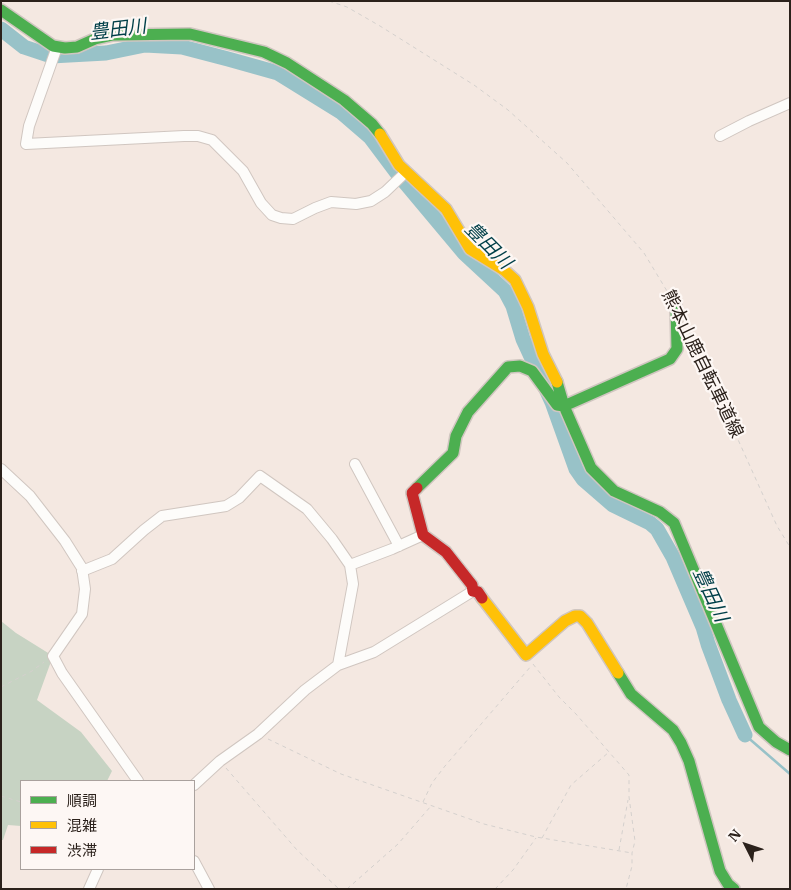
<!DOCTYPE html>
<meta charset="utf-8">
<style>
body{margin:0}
#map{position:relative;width:791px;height:890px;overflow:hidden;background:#f4e8e1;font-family:"IBM Plex Serif","Noto Sans JP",serif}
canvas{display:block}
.frame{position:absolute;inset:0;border:2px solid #2b211b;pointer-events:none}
.legend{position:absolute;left:20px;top:780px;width:175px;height:90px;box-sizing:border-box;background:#fdf7f4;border:1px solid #a9a19d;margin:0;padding:6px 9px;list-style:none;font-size:15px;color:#2b211b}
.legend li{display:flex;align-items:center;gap:10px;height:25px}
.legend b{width:25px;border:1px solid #a9a19d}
.north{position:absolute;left:721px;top:820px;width:50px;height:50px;-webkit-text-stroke:4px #fdf7f4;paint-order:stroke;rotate:311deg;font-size:14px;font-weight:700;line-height:20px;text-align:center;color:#2b211b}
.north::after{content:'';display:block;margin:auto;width:18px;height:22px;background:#2b211b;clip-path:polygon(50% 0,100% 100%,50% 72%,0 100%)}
</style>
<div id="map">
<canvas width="791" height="890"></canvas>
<div class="frame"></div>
<ul class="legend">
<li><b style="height:6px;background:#4caf50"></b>順調</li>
<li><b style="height:6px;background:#ffc107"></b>混雑</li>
<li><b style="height:6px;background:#c62828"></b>渋滞</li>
</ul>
<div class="north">N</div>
</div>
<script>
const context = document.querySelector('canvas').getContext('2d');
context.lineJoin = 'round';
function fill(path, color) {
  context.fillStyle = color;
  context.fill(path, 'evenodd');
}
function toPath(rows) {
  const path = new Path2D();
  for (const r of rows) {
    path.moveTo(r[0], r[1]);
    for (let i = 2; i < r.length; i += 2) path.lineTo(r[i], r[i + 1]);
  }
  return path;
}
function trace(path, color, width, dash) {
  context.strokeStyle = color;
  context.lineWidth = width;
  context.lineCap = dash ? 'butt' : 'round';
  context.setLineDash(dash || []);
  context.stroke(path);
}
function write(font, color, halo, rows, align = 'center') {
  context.font = font + ' "IBM Plex Serif","Noto Sans JP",serif';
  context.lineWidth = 4.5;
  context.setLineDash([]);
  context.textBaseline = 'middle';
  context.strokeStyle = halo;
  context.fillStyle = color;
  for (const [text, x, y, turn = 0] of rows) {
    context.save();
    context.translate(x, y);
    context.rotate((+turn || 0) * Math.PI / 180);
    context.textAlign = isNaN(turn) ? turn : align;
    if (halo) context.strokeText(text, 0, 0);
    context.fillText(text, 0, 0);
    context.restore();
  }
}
fill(toPath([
 [1,621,16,633,53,656,37,700,81,732,112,771,107,781,21,781,21,826,8,825,3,840,1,840]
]), '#c7d3c3');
trace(toPath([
 [745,735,790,774]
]), '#98c2c8', 2.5);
trace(toPath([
 [1,29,24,47,51,56,106,53,145,45,182,47,228,59,278,73,341,112,370,137,397,173,464,253,505,291,513,306,523,339,552,402,576,469,583,479,613,505,650,523,657,529,673,557,703,627,708,644,729,700,745,735]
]), '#98c2c8', 15);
const street = toPath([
 [57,47,29,126,26,144,184,136,198,136,212,140,243,171,261,203,272,215,281,218,293,219,315,208,331,202,356,204,371,201,385,192,406,172],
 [720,136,749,121,790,103],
 [355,464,399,546],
 [1,469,30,496,65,541,82,568,85,589,82,614,53,656,62,673,138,781],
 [350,565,392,549,423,535],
 [82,571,112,559,144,530,162,516,226,506,239,498,260,476,307,509,332,539,350,565,353,584,338,665],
 [194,785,220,761,258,734,305,690,338,665,374,652,473,591],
 [194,861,209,889],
 [89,889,98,869]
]);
const fast = toPath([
 [1,10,53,46,65,48,77,47,95,39,113,35,190,34,264,52,287,63,344,100,372,124,380,134],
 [557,382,564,406,591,468,614,491,660,512,674,523,759,727,776,742,790,750],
 [417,488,453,453,456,436,468,412,508,367,520,366,532,371,557,405,564,406,670,359,677,349,676,306],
 [618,673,631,694,673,730,681,743,689,761,720,871,728,884,734,889]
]);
const slow = toPath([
 [380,134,399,165,446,209,470,249,504,270,515,280,528,307,543,354,557,382],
 [482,598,526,655,565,621,575,616,580,616,587,623,618,673]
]);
const jam = toPath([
 [417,488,412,493,423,535,446,552,472,585,473,591,478,592,482,598]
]);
trace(street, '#d0c6c0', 12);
trace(fast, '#d0c6c0', 14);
trace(slow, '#d0c6c0', 14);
trace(jam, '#d0c6c0', 14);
trace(toPath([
 [329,1,347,7,380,26,474,85,508,110,567,163,644,253,670,296],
 [689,331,777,526,790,547],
 [533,664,559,697,576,714,629,775,629,797,635,841,632,853,632,866,626,889],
 [1,687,32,671,44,662],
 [268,739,341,774,484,824,536,837,632,853],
 [226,768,297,850,339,889],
 [1,796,21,802],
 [423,802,432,783,445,766,532,665],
 [542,838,571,785,609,752],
 [619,850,628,800],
 [347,889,398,844,431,806],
 [495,889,513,870,536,838]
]), '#d4d0cd', 1, [4, 4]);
trace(street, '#fdfcfa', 10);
trace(fast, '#4caf50', 11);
trace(slow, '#ffc107', 11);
trace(jam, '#c62828', 11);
write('18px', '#2b211b', '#fdf7f4', [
 ["熊本山鹿自転車道線",702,364,64]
]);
write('italic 19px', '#003f48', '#fdf7f4', [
 ["豊田川",118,30,-7],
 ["豊田川",488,246,45],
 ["豊田川",710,595,65]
]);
</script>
